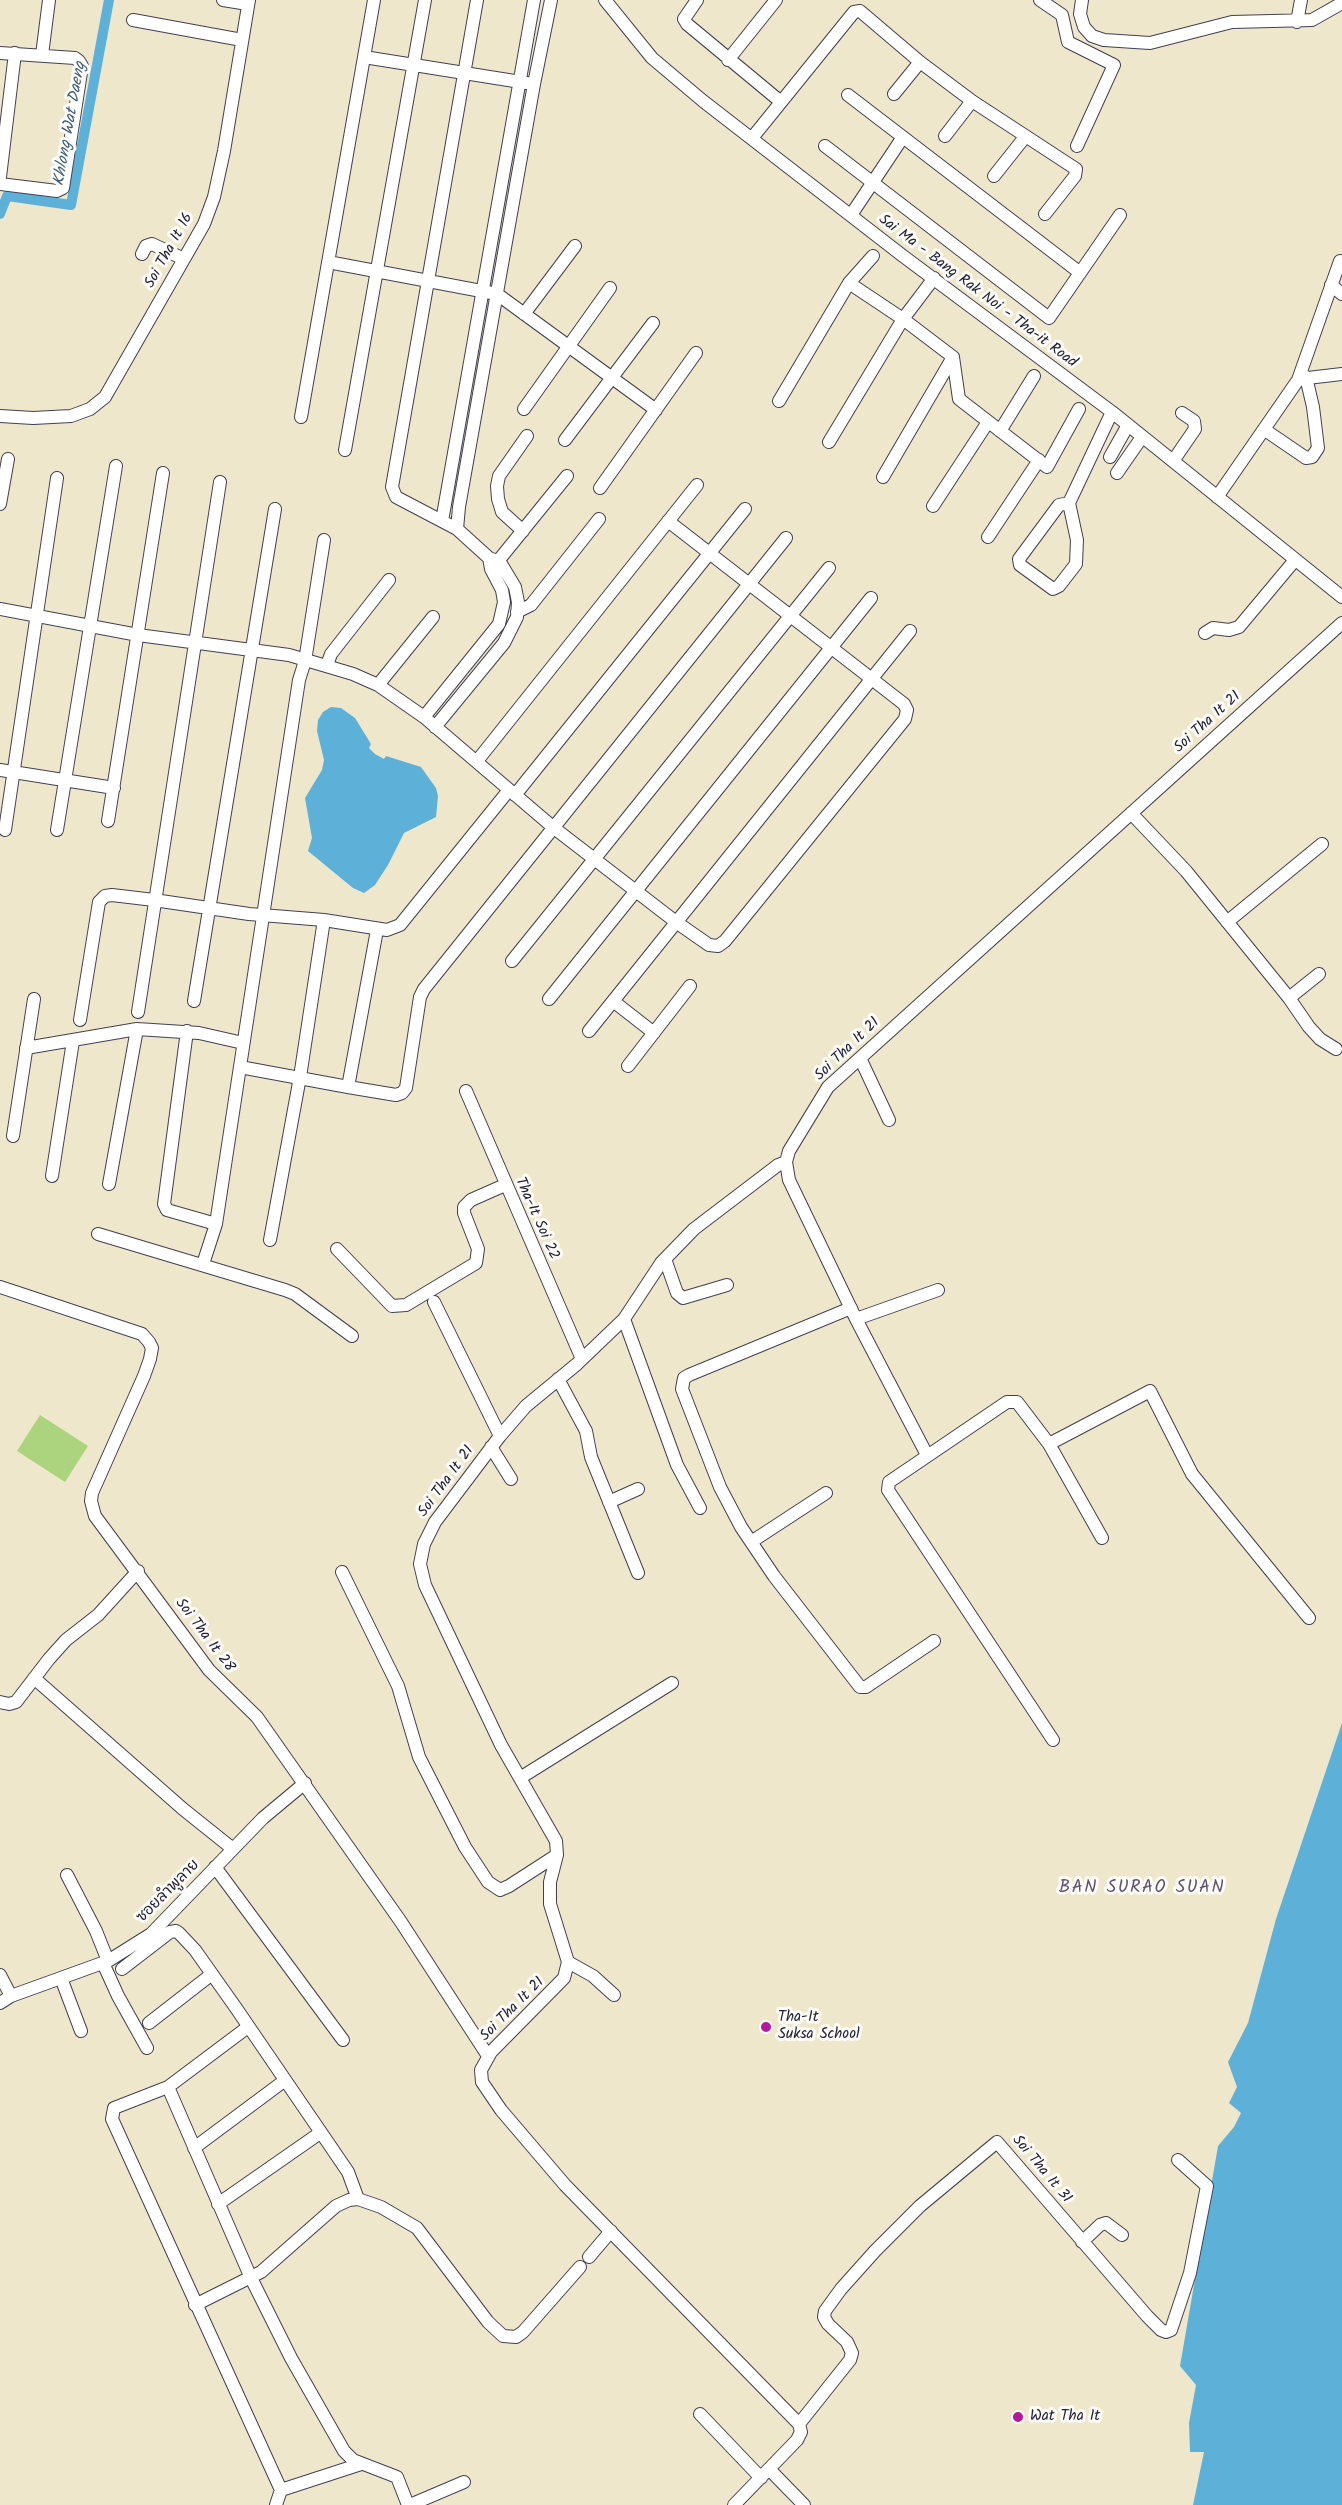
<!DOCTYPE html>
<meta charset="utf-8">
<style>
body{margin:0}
canvas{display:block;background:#efe7cb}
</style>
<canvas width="1342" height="2505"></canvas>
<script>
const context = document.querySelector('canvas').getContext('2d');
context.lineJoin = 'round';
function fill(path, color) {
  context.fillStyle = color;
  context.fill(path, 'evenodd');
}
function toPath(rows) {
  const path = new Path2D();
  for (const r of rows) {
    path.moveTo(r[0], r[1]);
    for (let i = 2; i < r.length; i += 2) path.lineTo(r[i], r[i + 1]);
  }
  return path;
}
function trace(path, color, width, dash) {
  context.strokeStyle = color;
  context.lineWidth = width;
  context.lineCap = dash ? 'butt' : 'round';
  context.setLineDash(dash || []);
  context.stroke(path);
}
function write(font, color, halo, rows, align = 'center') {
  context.font = font + ' Kalam,"Playpen Sans Thai",sans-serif';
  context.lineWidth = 6;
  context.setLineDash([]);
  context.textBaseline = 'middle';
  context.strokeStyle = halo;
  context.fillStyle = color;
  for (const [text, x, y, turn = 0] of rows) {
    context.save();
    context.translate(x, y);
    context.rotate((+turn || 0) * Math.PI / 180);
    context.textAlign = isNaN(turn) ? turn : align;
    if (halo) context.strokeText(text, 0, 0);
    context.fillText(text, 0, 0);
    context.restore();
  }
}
fill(toPath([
 [40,1415,88,1446,65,1482,17,1451]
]), '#acd47f');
fill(toPath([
 [331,707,341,708,355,718,371,744,369,748,375,754,384,759,386,756,421,767,436,788,438,796,436,817,404,833,388,865,375,885,364,893,353,888,308,851,312,838,305,798,322,770,324,760,317,731,318,720,323,712],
 [1342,1723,1342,2505,1193,2505,1204,2452,1190,2452,1189,2423,1196,2385,1180,2366,1218,2146,1234,2127,1241,2113,1229,2103,1237,2087,1228,2062,1248,2023,1276,1919]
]), '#5db1d9');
trace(toPath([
 [0,214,7,196,71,205,109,0]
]), '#5db1d9', 10);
const minor = toPath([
 [223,0,248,4],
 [605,0,652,58,703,101,903,256,1112,412,1342,597],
 [697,0,684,19,687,24,781,102],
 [1040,0,1062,15,1068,42,1114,65,1077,146],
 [1082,0,1080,14,1084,27,1092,36,1104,40,1150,43,1232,22,1312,20,1342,3],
 [133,20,242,40],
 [1297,22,1301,0],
 [0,53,75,58,79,61,82,66,63,188,57,191,0,184],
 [42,55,49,0],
 [364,57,527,83],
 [728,60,776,0],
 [894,94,920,62],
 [848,95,1079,272],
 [945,136,972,101],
 [752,138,854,12,860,11,920,62,972,101,1076,169,1075,176,1045,214],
 [825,146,1049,318,1120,215],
 [994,176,1025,137],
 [0,177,15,53],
 [851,215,903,137],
 [142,254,146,246,152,244,184,259],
 [328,262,497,294,656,410],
 [849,283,903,319,953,357,959,399,1047,467,1079,409],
 [1331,285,1342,294],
 [524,314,575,246],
 [1299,379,1342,374],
 [779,401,849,283,873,256],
 [524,409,610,288],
 [0,416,33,418,71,416,90,409,105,397,204,224,214,197,224,151,249,0],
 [301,417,374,0],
 [1265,430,1306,458,1312,457,1318,448,1313,407,1306,377],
 [1000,431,1034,376],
 [565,440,653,323],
 [829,442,903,319,934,278],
 [345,450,425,0],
 [1110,457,1128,425],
 [1173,461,1195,429,1194,421,1182,413],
 [1117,473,1142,437],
 [883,477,953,357],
 [600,488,696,353],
 [1217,497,1298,380,1340,261],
 [1069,503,1059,505,1019,559,1020,565,1053,589,1059,586,1076,564,1077,540,1069,503,1112,412],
 [0,504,8,459],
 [933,506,988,422],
 [442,521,534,0],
 [457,529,459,507,534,84,551,0],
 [523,531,502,512,498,499,497,486,499,476,527,436],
 [988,537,1039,460],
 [494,566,567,476],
 [0,609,138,635,289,655,353,674,378,685,424,717,554,828,676,922,709,945,718,946,725,941,905,719,907,710,904,704,668,521],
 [517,612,531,605,599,519],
 [1205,633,1213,628,1229,630,1239,627,1295,560],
 [327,665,331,654,389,580],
 [378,685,433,617],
 [424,717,499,624,504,602,502,590,491,569,489,558],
 [435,727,504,643,517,617,518,602,515,587,500,562,489,558,457,529,396,497,392,487,477,0],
 [477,761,697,485],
 [0,770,114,788],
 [515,795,745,509],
 [1131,813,1186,871,1289,998,1309,1027,1320,1039,1336,1049],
 [108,821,163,473],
 [5,830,57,478],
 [57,830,116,466],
 [1227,922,1322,844],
 [512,961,829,568],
 [1289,998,1319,974],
 [549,999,871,598],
 [194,1001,275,509],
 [613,1001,654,1033],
 [138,1012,220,482],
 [80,1020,99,902,105,896,112,895,154,900,249,914,324,920,387,930,400,925,509,790],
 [187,1031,164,1204,167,1210,216,1224],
 [589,1031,910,631],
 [26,1048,137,1029,199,1033,243,1043],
 [860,1058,889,1120],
 [628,1066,690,986],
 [240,1067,348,1087,396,1095,402,1093,406,1088,420,997,424,989,786,538],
 [348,1087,377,930],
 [466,1091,582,1359],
 [13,1136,34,999],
 [786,1162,789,1180,856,1319,927,1455],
 [52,1176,73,1041],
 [109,1184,137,1029],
 [98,1234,285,1290,295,1294,352,1336],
 [270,1240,300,1077,324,920],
 [337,1249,392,1306,406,1305,476,1263,478,1249,464,1213,464,1207,471,1200,505,1185],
 [665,1259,677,1293,683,1298,727,1285],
 [203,1264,216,1224,299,680,305,661,324,540],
 [0,1287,142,1334,149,1342,152,1348,150,1359,144,1376,92,1493,91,1501,95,1516,209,1670,257,1717,401,1922,488,2056],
 [434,1302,500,1436],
 [851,1308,689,1375,684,1378,682,1389,720,1487,741,1527,774,1576,860,1687,866,1687,934,1641],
 [624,1319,677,1465,700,1508],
 [856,1319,938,1290],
 [558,1379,586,1431,591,1457,638,1573],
 [1049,1444,1150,1391,1192,1474,1309,1618],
 [491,1447,511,1479],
 [609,1502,638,1489],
 [751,1542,826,1493],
 [342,1572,398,1686,419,1757,465,1847,488,1882,500,1890,509,1886,557,1855],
 [34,1678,183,1809,233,1849],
 [0,1702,9,1704,16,1702,49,1659,66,1640,98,1615,138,1571],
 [1053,1740,888,1490,889,1482,1007,1402,1017,1402,1049,1444,1102,1538],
 [520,1778,672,1683],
 [215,1867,343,2040],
 [67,1875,96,1931,108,1961],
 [568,1962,593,1976,614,1995],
 [103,1963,118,1996,147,2048],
 [122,1969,170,1932,176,1931,179,1933,195,1950,236,2008,348,2172,358,2199],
 [0,1975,11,1996],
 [61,1978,81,2031],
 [0,2003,11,1996,108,1961,151,1934,263,1818,305,1783],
 [149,2023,212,1974],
 [248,2027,168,2087,114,2108,112,2119,281,2490,361,2464],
 [168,2087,251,2278,291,2358,344,2451,353,2460,397,2477,408,2505],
 [194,2148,284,2081],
 [218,2204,320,2133],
 [1082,2242,1100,2225,1106,2223,1122,2235],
 [589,2257,611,2231],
 [195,2305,261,2272,336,2206,349,2200,358,2199,381,2207,417,2228,488,2322,503,2336,516,2337,523,2332,580,2267],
 [700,2414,761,2478],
 [799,2424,850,2360,852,2353,847,2342,828,2324,824,2317,825,2311,841,2289,875,2251,920,2206,997,2142,1147,2316,1161,2330,1166,2332,1171,2330,1190,2273,1207,2186,1178,2160],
 [769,2469,804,2505],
 [276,2505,281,2490],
 [410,2505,464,2482],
 [734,2505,797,2440,801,2432,799,2424,565,2185,501,2110,482,2082,481,2070,491,2052,564,1978,568,1962,550,1904,550,1882,557,1855,556,1841,501,1745,425,1585,420,1564,424,1544,435,1522,500,1436,526,1406,577,1364,624,1319,661,1263,694,1229,778,1165,786,1162,789,1151,828,1087,1342,623]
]);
trace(minor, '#414051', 14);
trace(minor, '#fff', 12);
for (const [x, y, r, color] of [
 [766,2027,6,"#b5179e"],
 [1018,2417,6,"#b5179e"]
]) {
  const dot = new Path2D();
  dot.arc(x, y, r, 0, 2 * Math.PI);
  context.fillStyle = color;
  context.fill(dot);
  trace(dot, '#fdfcf7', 2);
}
write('15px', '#22223b', '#fdfcf7', [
 ["Soi Tha It 16",170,251,-61],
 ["Sai Ma - Bang Rak Noi - Tha-it Road",977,292,37],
 ["Soi Tha It 21",1208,723,-42],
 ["Soi Tha It 21",848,1050,-44],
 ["Tha-It Soi 22",536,1219,66],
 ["Soi Tha It 21",447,1482,-54],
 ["Soi Tha It 28",204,1636,53],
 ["ซอยลำพูลาย",169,1892,-45],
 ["Soi Tha It 21",513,2010,-45],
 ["Soi Tha It 31",1041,2170,50]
]);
write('15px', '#22223b', '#fdfcf7', [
 ["Tha-It",778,2018],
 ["Suksa School",778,2035],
 ["Wat Tha It",1030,2417]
], 'left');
write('italic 16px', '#3a5b7a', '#fdfcf7', [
 ["Khlong Wat Daeng",71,124,-80]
]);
context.letterSpacing = '1.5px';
write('18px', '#605371', '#fdfcf7', [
 ["BAN SURAO SUAN",1142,1889]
]);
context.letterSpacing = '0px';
</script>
